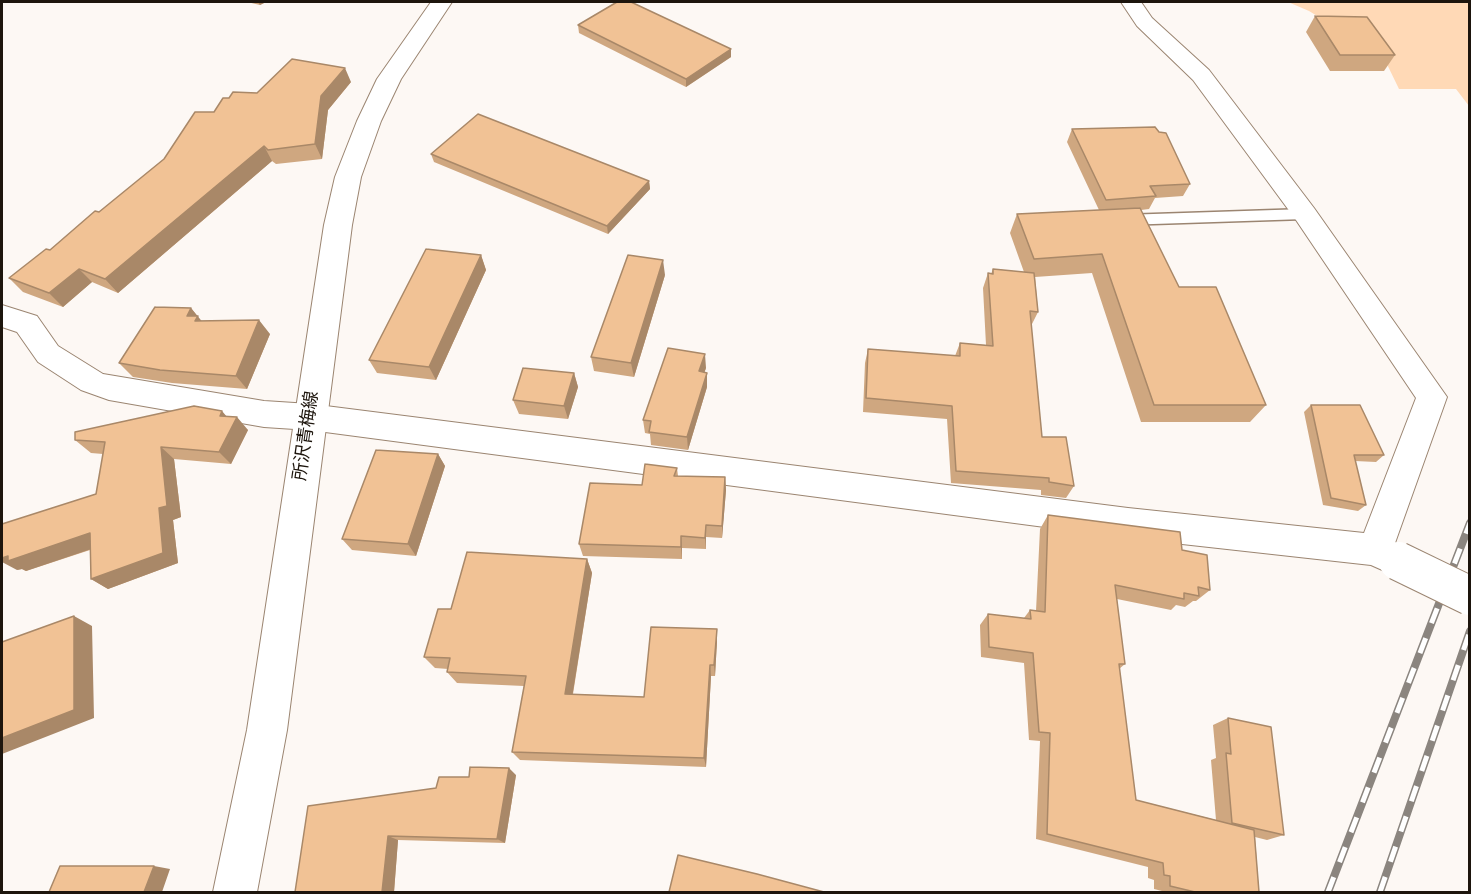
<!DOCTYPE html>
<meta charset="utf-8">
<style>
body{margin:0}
#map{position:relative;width:1471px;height:894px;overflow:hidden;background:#fdf8f4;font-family:"Nunito Sans",sans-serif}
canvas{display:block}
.frame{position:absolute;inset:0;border:3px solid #1d150d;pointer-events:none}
</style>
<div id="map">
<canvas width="1471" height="894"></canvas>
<div class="frame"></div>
</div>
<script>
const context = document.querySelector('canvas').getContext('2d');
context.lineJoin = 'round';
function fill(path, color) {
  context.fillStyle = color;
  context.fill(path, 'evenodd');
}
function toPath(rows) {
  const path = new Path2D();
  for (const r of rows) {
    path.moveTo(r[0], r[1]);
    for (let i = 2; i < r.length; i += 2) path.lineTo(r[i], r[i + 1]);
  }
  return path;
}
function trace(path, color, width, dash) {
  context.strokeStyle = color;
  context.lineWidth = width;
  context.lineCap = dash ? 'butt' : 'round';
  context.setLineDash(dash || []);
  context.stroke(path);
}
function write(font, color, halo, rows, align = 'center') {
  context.font = font + ' "Nunito Sans","Noto Sans JP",sans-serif';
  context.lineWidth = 5;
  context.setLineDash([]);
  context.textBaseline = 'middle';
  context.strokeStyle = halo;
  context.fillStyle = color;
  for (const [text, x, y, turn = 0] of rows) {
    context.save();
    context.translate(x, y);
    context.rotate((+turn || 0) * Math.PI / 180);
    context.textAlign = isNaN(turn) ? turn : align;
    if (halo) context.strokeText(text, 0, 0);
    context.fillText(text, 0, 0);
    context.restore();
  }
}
fill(toPath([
 [1288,2,1469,2,1469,106,1456,89,1399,89,1383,56,1309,11]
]), '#ffd9b6');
const lane = toPath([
 [1305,209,1312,214,1305,219,1123,225,1116,220,1123,215,1305,209]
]);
const street = toPath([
 [1121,2,1141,2,1152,18,1209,70,1314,208,1447,397,1395,543,1410,550,1415,561,1410,572,1398,577,1371,565,1128,538,310,430,264,427,109,400,81,390,38,362,17,332,2,327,2,305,37,316,58,346,103,374,264,401,310,404,1128,508,1364,533,1416,398,1296,220,1193,80,1137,26,1121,2]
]);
const secondary = toPath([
 [431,2,452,2,401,79,381,121,361,177,352,225,287,730,257,892,213,892,247,730,324,225,335,177,357,121,377,79,431,2]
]);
trace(lane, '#9b8571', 3);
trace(street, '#9b8571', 2);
trace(secondary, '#9b8571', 2);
fill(lane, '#fff');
fill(street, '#fff');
fill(secondary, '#fff');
const rail = toPath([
 [1328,892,1470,523],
 [1380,892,1470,631]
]);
trace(rail, '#8b857f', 8);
trace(rail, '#fff', 5, [16]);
const streetBridge = toPath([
 [1398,561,1470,596]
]);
trace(streetBridge, '#9b8571', 40, []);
trace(streetBridge, '#fff', 38);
fill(toPath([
 [247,2,266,2,260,5],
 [1315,16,1395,55,1384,71,1330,71,1306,32],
 [578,25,731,49,731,57,686,87,579,33],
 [351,82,328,110,322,159,276,164,272,161,118,293,92,282,63,307,23,292,9,278,50,250,99,212,164,159,229,98,257,93],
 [1072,129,1190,184,1183,196,1155,198,1149,209,1141,210,1179,287,1266,405,1250,422,1141,422,1092,273,1035,277,1038,312,1031,326,1042,437,1074,486,1066,498,1041,495,1041,490,951,483,947,419,863,412,865,363,868,349,955,356,960,343,986,345,983,288,988,273,991,274,993,269,1024,272,1010,233,1017,214,1099,210,1067,142],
 [431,154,649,181,650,189,608,234,434,162],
 [481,255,486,270,436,380,377,373,369,360],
 [665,275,634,377,594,371,591,357],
 [191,308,201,321,270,334,247,389,172,383,133,377,119,363],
 [706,368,704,373,707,387,688,450,651,445,650,434,645,433,643,420],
 [574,373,578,387,568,419,519,414,513,400],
 [1311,405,1384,455,1376,462,1355,461,1366,505,1358,511,1323,505,1304,412],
 [226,416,248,430,231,464,174,459,181,517,173,520,178,563,108,589,91,579,90,550,26,571,22,569,17,570,96,494,103,454,91,453,75,440],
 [438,454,445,466,416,556,352,550,342,539],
 [677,468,678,476,725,477,726,490,722,538,706,537,706,549,682,548,682,559,583,556,579,544,642,485],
 [1048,515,1182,550,1210,590,1196,601,1193,601,1185,607,1176,605,1171,610,1117,599,1125,664,1119,669,1136,800,1216,820,1211,760,1216,758,1213,725,1228,718,1284,835,1267,840,1255,837,1259,892,1166,892,1154,889,1154,880,1148,878,1148,867,1036,839,1040,741,1029,740,1024,663,981,657,980,625,988,614,1024,618,1030,610,1036,611,1040,529],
 [587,559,592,573,573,694,644,697,717,641,715,676,711,676,706,767,520,760,512,752,524,686,457,683,447,672,448,669,435,668,424,657,451,609],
 [516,775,505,843,398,840,394,892,295,892,436,788,469,777]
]), '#cfa780');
fill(toPath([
 [258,2,266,2,260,5],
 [731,49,731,57,686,87,686,79],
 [345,68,351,82,328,110,322,159,315,144,321,96],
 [264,146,272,161,118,293,105,279],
 [649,181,650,189,608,234,607,226],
 [481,255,486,270,436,380,429,367],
 [663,260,665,275,634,377,631,363],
 [79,269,92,282,63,307,49,293],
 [191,308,209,330,187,316],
 [259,320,270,334,247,389,236,376],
 [705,354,706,368,700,385,699,371],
 [574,373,578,387,568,419,564,406],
 [707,373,707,387,688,450,687,437],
 [222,411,233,424,237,417,248,430,231,464,219,452,220,416],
 [161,447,174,459,181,517,173,520,178,563,108,589,91,579,159,508],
 [438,454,445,466,416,556,408,544],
 [725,477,726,490,722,538,722,526],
 [706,525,706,549,705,538],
 [90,533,106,544,26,571,22,569,17,570,2,562,2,558],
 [681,536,682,548,682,559,681,547],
 [587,559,592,573,571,704,565,694],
 [74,616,92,626,94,718,2,754,2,738],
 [717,629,717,641,715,676,714,665],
 [710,665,711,676,706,767,704,758],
 [509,768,516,775,505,843,497,839],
 [388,836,398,840,394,892,382,892],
 [154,866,170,869,162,892,144,892]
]), '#a98868');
const building = toPath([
 [617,2,631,2,731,49,686,79,578,25,617,2],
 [1315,16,1367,17,1395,55,1340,55,1315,16],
 [292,59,345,68,321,96,315,144,268,150,264,146,105,279,79,269,49,293,9,278,46,249,50,250,95,211,99,212,164,159,195,112,214,112,223,98,229,98,233,92,257,93,292,59],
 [478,114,649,181,607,226,431,154,478,114],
 [1155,127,1159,132,1166,133,1190,184,1150,186,1156,196,1106,200,1072,129,1155,127],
 [1140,208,1179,287,1216,287,1266,405,1154,405,1102,254,1034,259,1017,214,1140,208],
 [426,249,481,255,429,367,369,360,426,249],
 [628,255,663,260,631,363,591,357,628,255],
 [993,269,1034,273,1038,312,1030,311,1042,437,1066,437,1074,486,1049,482,1049,478,956,471,952,406,866,398,868,349,960,356,960,343,993,346,988,273,993,274,993,269],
 [155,307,191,308,187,316,198,316,195,321,259,320,236,376,160,370,119,363,155,307],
 [668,348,705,354,699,371,707,373,687,437,649,432,651,421,643,420,668,348],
 [523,368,574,373,564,406,513,400,523,368],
 [1311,405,1360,405,1384,455,1354,455,1366,505,1331,498,1311,405],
 [194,406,222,411,220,416,237,417,219,452,161,447,167,506,159,508,163,553,91,579,90,533,8,561,8,556,2,558,2,524,96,494,105,442,75,440,75,432,194,406],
 [376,450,438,454,408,544,342,539,376,450],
 [645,464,677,468,674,476,725,477,722,526,706,525,705,538,681,536,681,547,579,544,590,483,642,485,645,464],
 [1048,515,1180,532,1182,550,1207,555,1210,590,1198,587,1199,596,1184,593,1184,599,1115,585,1125,664,1119,664,1136,800,1254,830,1259,892,1195,892,1170,886,1170,876,1164,875,1163,863,1047,834,1050,733,1039,732,1033,653,989,647,988,614,1031,619,1030,610,1045,612,1048,515],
 [467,552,587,559,565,694,644,697,651,627,717,629,714,665,710,665,704,758,512,752,526,676,447,672,450,658,424,657,438,609,451,609,467,552],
 [74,616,74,710,2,738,2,642,74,616],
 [1228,718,1271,727,1284,835,1232,823,1226,753,1231,754,1228,718],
 [470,767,509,768,497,839,388,836,382,892,295,892,308,806,436,788,439,777,469,777,470,767],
 [678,855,757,874,824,892,669,892,678,855],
 [60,866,154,866,144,892,49,892,60,866]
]);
fill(building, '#f1c295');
trace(building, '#a98868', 1.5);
write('18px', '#1d150d', '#fff', [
 ["所沢青梅線",307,436,-82]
]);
</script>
